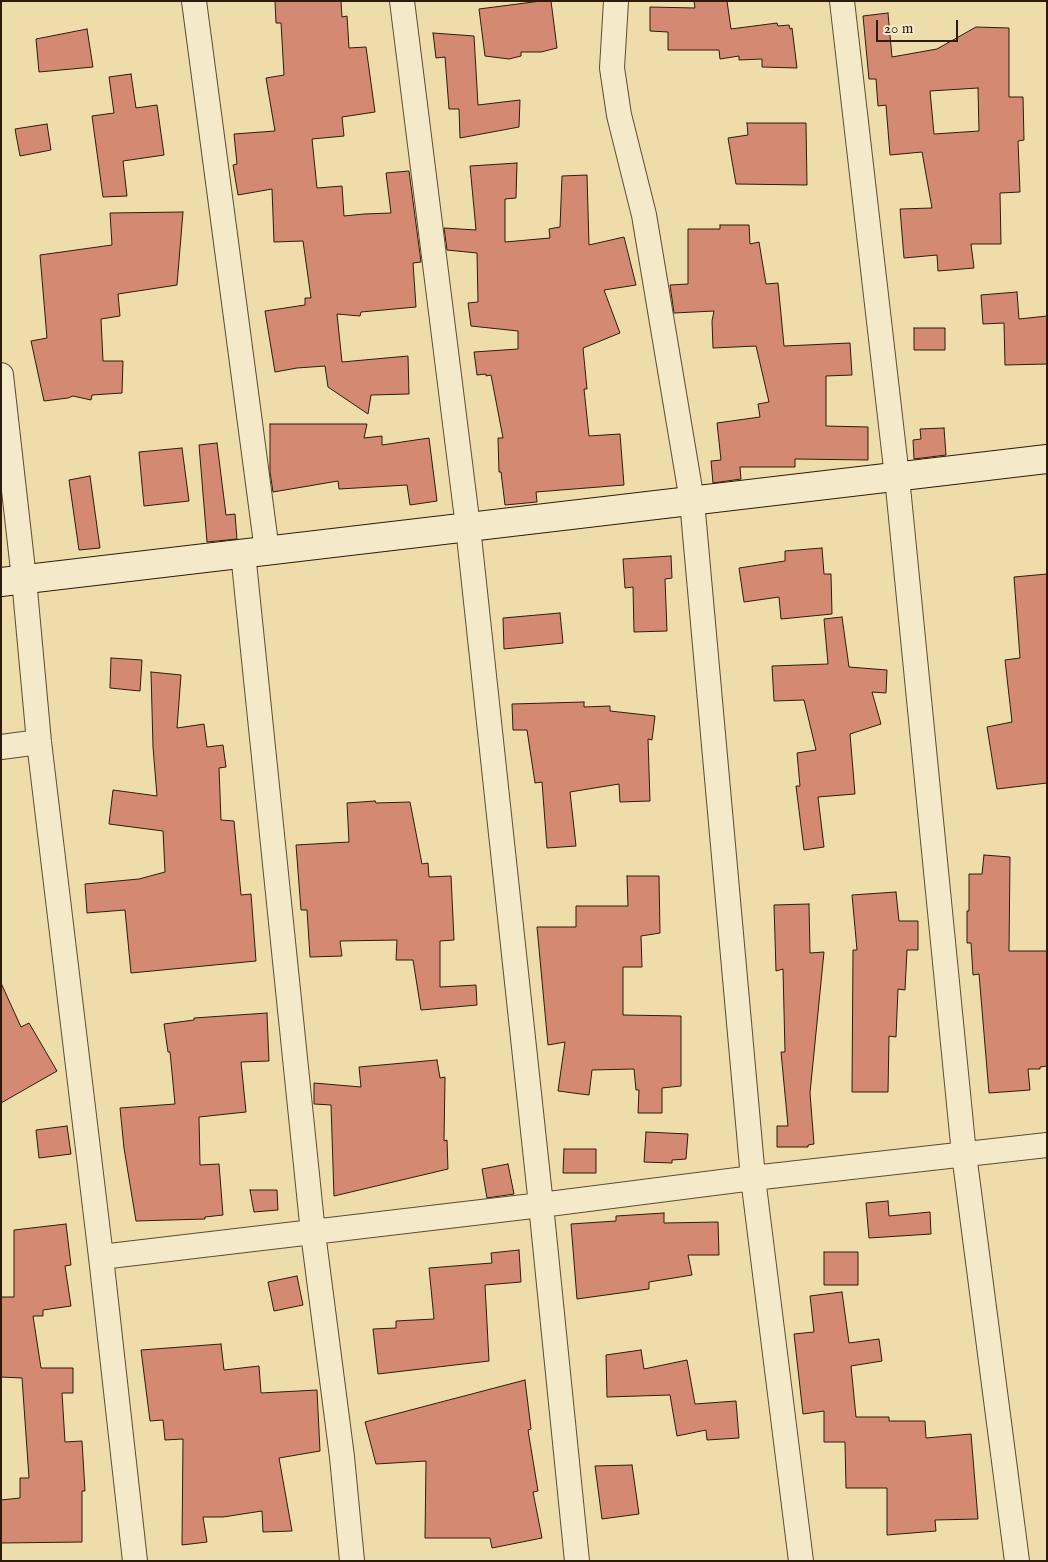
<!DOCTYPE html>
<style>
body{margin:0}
#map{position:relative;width:1048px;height:1562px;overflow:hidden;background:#eeddab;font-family:"IM FELL English",serif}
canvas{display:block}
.frame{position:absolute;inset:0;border:2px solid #2c1c09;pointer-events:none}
.scale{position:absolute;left:876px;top:20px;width:82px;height:22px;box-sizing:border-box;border:2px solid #2c1c09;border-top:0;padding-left:6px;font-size:15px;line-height:18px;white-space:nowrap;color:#2c1c09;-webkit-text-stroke:4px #f4e9c8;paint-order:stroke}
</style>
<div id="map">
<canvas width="1048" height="1562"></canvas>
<div class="frame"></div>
<div class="scale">20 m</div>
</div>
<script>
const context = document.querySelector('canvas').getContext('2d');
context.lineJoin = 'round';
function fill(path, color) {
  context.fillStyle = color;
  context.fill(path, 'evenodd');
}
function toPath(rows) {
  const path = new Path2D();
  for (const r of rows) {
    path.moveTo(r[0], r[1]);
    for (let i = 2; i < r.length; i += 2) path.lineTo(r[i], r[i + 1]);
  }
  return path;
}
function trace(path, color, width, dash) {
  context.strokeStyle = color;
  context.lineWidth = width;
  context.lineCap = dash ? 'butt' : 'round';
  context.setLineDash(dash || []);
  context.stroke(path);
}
const building = toPath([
 [275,1,341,1,342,17,347,16,349,48,366,47,375,112,342,117,344,136,312,139,317,188,342,186,344,216,364,214,391,213,386,173,409,171,421,262,413,263,416,307,361,312,360,316,337,314,342,362,408,356,409,394,371,395,368,414,328,387,325,366,297,368,275,372,265,311,305,305,305,298,311,298,303,241,274,242,272,189,238,195,233,165,237,164,234,134,275,131,266,78,284,75,281,23,276,23,275,1],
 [541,1,551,1,557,48,541,52,521,52,521,56,509,59,485,56,479,9,541,1],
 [694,1,727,1,731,29,777,23,778,26,789,25,790,29,792,28,797,68,762,67,762,59,739,60,739,56,720,59,719,50,668,50,668,32,650,31,650,7,695,8,694,1],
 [888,13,892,57,937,49,976,27,1009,28,1009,97,1023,97,1024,140,1018,141,1020,192,1000,193,1001,244,971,244,974,268,938,271,937,255,904,258,900,209,932,208,922,152,890,155,886,105,878,106,876,79,869,79,863,16,888,13],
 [978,88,979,131,934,134,930,91,978,88],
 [87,29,93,67,39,72,36,39,87,29],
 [433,33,474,36,478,105,520,100,519,127,460,138,459,109,449,109,445,57,436,58,433,33],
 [131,74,136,108,157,105,164,155,123,161,127,196,103,197,92,116,114,113,109,77,131,74],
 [747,123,806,123,807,185,736,184,728,138,748,135,747,123],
 [47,124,51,150,20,156,15,129,47,124],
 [517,163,516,198,505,199,505,242,550,238,549,229,560,227,562,176,587,175,589,245,624,237,636,285,604,290,620,333,583,348,587,389,584,389,589,436,620,434,624,485,536,492,537,502,505,505,501,472,499,472,498,438,503,438,491,375,486,376,486,374,477,375,474,352,518,349,518,331,471,326,468,303,478,302,477,253,447,250,444,228,476,230,470,166,517,163],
 [183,212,177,285,118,294,120,316,101,319,103,361,123,361,122,393,92,395,91,400,73,396,68,398,44,401,31,341,47,338,40,255,112,245,110,213,183,212],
 [720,225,749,225,750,244,759,242,766,284,778,283,784,346,850,343,852,375,826,376,826,426,868,427,868,460,795,459,795,467,740,467,741,479,713,483,711,461,721,460,717,423,760,417,758,404,769,402,756,346,713,348,712,321,714,311,674,313,670,285,688,284,688,229,720,229,720,225],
 [1017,292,1019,319,1047,316,1047,364,1005,365,1004,323,983,324,981,295,1017,292],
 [914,328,945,328,945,350,914,350,914,328],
 [270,424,367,424,364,438,382,436,382,445,429,438,437,501,410,505,407,485,339,489,338,481,273,492,270,472,270,424],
 [944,428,946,455,914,459,913,440,921,439,920,429,944,428],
 [217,443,226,515,235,514,237,539,207,542,199,445,217,443],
 [182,448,189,501,144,506,139,452,182,448],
 [90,476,100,548,79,550,69,480,90,476],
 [822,548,824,574,831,574,832,614,781,619,779,597,744,602,739,568,785,561,785,551,822,548],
 [671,556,672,578,665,579,667,631,634,632,633,587,625,588,623,559,671,556],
 [1047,574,1047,783,997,789,987,727,1012,722,1005,660,1020,658,1014,577,1047,574],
 [560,613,563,643,504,649,503,618,560,613],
 [842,617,849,667,887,670,886,693,872,692,881,724,850,734,855,794,818,797,824,847,804,850,796,786,800,786,797,753,816,750,804,700,774,701,772,666,828,664,824,619,842,617],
 [111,658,142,660,140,691,110,688,111,658],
 [151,672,181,675,177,728,204,724,207,747,223,745,226,767,219,768,221,820,234,821,241,895,251,894,256,961,131,973,125,910,87,913,85,884,139,879,165,872,163,831,109,824,113,790,157,796,153,747,151,672],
 [584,702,584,707,610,706,610,711,655,716,652,740,648,739,650,801,620,802,619,784,570,792,576,846,547,848,542,782,535,783,527,730,513,730,512,704,584,702],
 [375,801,376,803,410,802,422,864,428,863,429,877,451,876,454,940,440,941,440,987,476,985,477,1005,421,1010,413,960,396,960,397,940,340,941,342,956,310,957,307,910,301,910,296,845,349,842,347,803,375,801],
 [984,855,1010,857,1009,951,1047,951,1047,1066,1040,1067,1040,1069,1028,1069,1030,1090,989,1093,979,974,973,975,971,943,967,943,967,911,969,911,969,874,982,874,984,855],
 [627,876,659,876,660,933,641,936,642,967,623,967,623,1015,681,1016,681,1086,662,1088,662,1113,638,1113,639,1090,636,1090,634,1069,592,1070,589,1095,558,1091,565,1042,548,1045,537,927,576,927,576,906,628,906,627,876],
 [896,892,899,921,918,921,918,950,907,950,905,990,898,989,896,1037,889,1036,888,1092,852,1092,853,950,857,950,852,895,896,892],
 [809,904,810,953,824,952,810,1093,814,1144,808,1145,808,1147,777,1147,777,1126,788,1126,781,1052,785,1052,783,969,776,971,774,905,809,904],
 [1,983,21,1027,29,1023,57,1071,1,1103,1,983],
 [267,1013,269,1061,241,1062,246,1112,199,1117,200,1165,219,1164,223,1215,205,1217,205,1219,136,1221,124,1148,120,1108,175,1104,170,1052,168,1052,164,1024,194,1020,194,1018,267,1013],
 [437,1060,440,1078,445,1077,444,1141,447,1140,448,1169,334,1196,331,1105,314,1104,314,1083,361,1087,359,1067,437,1060],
 [67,1126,71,1154,39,1158,36,1130,67,1126],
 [646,1132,688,1134,686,1159,672,1160,672,1163,644,1162,646,1132],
 [564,1149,596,1149,596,1173,563,1173,564,1149],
 [508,1164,514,1194,487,1198,482,1169,508,1164],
 [250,1190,277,1190,278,1210,254,1212,250,1190],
 [888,1201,889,1216,930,1212,931,1234,869,1238,866,1203,888,1201],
 [664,1213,664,1223,718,1222,719,1255,688,1255,692,1275,649,1282,649,1289,577,1299,571,1224,616,1221,616,1216,664,1213],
 [66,1224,71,1265,65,1266,71,1306,43,1310,43,1316,33,1316,41,1368,73,1368,73,1393,62,1393,65,1442,82,1441,85,1491,82,1491,82,1542,1,1543,1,1500,20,1498,20,1478,29,1478,22,1378,1,1377,1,1297,14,1297,14,1230,66,1224],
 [519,1250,521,1282,485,1285,489,1361,378,1374,373,1329,396,1328,396,1321,434,1319,429,1268,492,1263,491,1253,519,1250],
 [824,1252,858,1252,858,1285,824,1285,824,1252],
 [297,1276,303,1305,274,1311,268,1282,297,1276],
 [842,1292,849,1343,879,1339,882,1361,851,1366,856,1417,889,1417,889,1421,925,1421,926,1438,971,1434,978,1519,935,1520,936,1531,887,1535,887,1488,846,1488,845,1442,824,1442,824,1411,803,1414,794,1334,814,1332,810,1296,842,1292],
 [221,1344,224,1370,259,1366,261,1393,317,1390,320,1451,279,1458,292,1531,263,1532,262,1511,223,1517,203,1517,207,1542,182,1545,183,1439,165,1440,163,1420,150,1421,141,1350,221,1344],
 [641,1350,644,1369,687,1360,695,1404,736,1401,739,1438,707,1440,706,1430,677,1436,670,1395,607,1397,606,1355,641,1350],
 [525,1380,531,1429,528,1430,538,1491,533,1492,542,1538,492,1548,490,1538,425,1538,426,1461,376,1464,365,1422,525,1380],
 [632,1465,639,1514,602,1519,595,1466,632,1465]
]);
fill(building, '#d48a72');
trace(building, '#2c1c09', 1);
const street = toPath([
 [194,1,267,551],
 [402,1,468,527,541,1205,577,1561],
 [616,1,612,68,619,115,644,215,692,501,753,1178,801,1561],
 [842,1,897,477,964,1154,1017,1561],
 [1,375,24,579,39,742,101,1257,135,1561],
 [243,553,313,1233,342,1457,352,1561],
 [1,747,39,742],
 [101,1257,541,1205,753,1178,1047,1145]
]);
const secondary = toPath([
 [1,582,1047,459]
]);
trace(street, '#5c4c32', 26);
trace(secondary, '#2c1c09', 30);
trace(street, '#f4e9c8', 24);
trace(secondary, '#f4e9c8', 28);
</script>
